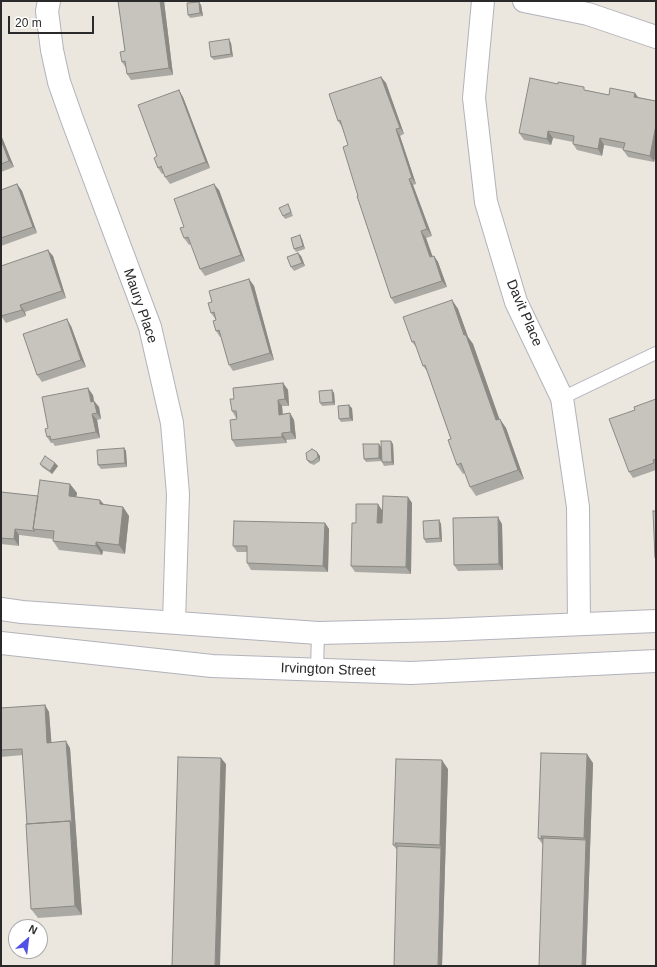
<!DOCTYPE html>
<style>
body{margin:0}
#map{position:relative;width:657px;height:967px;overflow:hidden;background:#ebe7de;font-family:Helvetica,sans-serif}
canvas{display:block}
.frame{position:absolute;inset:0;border:2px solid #2a2a2a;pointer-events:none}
.north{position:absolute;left:8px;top:919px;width:40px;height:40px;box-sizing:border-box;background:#fff;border:1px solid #aaa;border-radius:50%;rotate:28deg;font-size:11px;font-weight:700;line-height:16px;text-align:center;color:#2a2a2a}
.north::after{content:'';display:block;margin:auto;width:14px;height:18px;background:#5152e5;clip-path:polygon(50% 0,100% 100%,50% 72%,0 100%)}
.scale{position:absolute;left:8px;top:16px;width:86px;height:18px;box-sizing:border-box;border:2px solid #2a2a2a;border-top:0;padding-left:5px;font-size:12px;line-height:14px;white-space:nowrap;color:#2a2a2a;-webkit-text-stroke:3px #fff;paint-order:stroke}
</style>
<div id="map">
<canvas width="657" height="967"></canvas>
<div class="frame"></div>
<div class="north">N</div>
<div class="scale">20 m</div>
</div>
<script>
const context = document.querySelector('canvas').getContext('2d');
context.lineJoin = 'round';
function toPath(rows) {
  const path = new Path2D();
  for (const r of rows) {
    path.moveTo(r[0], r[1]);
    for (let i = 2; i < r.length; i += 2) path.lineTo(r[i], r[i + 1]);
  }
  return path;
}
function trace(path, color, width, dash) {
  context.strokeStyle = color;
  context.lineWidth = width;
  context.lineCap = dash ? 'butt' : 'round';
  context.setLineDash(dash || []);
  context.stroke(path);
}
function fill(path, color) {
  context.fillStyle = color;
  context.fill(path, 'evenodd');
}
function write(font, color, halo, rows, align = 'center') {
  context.font = font + ' Helvetica,sans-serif';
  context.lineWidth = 4;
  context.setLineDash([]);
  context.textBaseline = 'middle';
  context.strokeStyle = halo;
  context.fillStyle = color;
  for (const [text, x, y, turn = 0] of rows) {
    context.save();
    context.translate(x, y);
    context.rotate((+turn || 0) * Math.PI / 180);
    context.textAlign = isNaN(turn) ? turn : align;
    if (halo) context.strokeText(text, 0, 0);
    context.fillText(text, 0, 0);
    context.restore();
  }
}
const service = toPath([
 [562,398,656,353],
 [317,670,318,633]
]);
const minor = toPath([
 [49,1,47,11,52,50,59,82,72,119,150,327,172,423,178,494,174,622],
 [483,1,474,98,486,202,516,302,562,398,578,507,579,624],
 [524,1,588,14,656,37]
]);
const tertiary = toPath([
 [1,609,22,612,318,633,443,630,656,621],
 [1,643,212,666,411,673,656,661]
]);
trace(service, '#b2b2bc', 14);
trace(minor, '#b2b2bc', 24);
trace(tertiary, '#b2b2bc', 24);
trace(service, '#fff', 12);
trace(minor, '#fff', 22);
trace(tertiary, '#fff', 22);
fill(toPath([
 [118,1,164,1,173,75,131,80,127,74,126,68,122,62,125,51],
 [199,2,201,5,203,16,190,18,188,15],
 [231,43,233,57,214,60,211,57],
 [381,77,386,83,404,134,400,136,416,184,413,185,432,236,426,238,432,256,434,256,438,262,447,287,395,304,391,298,358,196,348,145,342,127,338,121],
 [586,90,609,95,635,93,638,97,656,101,656,154,654,162,628,157,623,150,624,149,604,145,602,156,577,150,573,144,573,142,553,138,551,145,524,140,519,133],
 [183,97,210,168,170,184,165,177,164,173,162,174,158,168,157,156],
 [1,135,14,167,1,172],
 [17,184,22,191,37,233,1,246,1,190],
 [219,190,245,261,205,276,200,269,191,244,189,245,184,238,184,227],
 [288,204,290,208,293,216,285,219,283,216],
 [302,239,305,249,296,252,294,249],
 [298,253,301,256,305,266,294,271,291,267],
 [53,256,66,298,25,312,26,316,6,323,1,316],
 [249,279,254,286,274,360,233,371,229,365,221,337,220,337,216,331,216,320,211,313,212,302],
 [452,300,458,309,468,337,473,344,499,419,506,428,524,479,476,496,470,487,465,473,463,474,457,465,451,439,427,371,423,366,417,348,412,342],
 [71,326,86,367,42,382,37,375],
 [283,383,288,390,289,406,282,406,283,414,290,413,294,420,296,439,286,440,287,443,236,447,232,440,237,419,237,418,236,418,232,411,234,399],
 [332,390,334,393,335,405,322,406,320,403],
 [93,395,94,401,99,407,101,419,97,420,100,438,55,446,53,443,51,443,47,437,48,428],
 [656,399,656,470,633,478,629,472,635,410],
 [352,408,353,421,341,422,339,419],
 [379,444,381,447,382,461,366,462,364,459],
 [393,444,394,465,384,466,382,462],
 [124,448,126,451,127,467,101,469,98,465],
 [320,456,320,461,314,465,309,463,307,460],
 [55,463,58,466,52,474,42,467,40,464],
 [70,484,77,493,76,497,100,500,104,504,123,507,129,516,125,554,103,551,102,555,59,550,53,541,53,539,19,535,19,546,1,544,1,492,38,496],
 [408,497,412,503,411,574,355,572,351,566,356,523],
 [439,520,441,524,442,542,426,543,424,539],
 [325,523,329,529,328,572,251,570,247,563,247,552,237,552,233,546],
 [502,524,503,570,458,571,454,565],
 [45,705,49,712,51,742,70,748,82,915,38,918,31,909,27,824,23,755,1,757,1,708],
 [593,763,586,966,543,845,538,838],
 [448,769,442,966,397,850,393,845]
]), '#aaa9a3');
fill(toPath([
 [160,1,164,1,173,75,169,68],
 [199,2,201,5,203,16,200,13],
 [229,39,231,43,233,57,231,54],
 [381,77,386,83,404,134,400,128],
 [179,90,183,97,210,168,206,162],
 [635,93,639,99,634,97],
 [656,125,656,154,654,162,650,156],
 [396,129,400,136,416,184,412,178],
 [548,131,553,138,551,145,547,139],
 [1,135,14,167,9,161,1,140],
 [600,138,604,145,602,156,598,149],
 [409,179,413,185,432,236,427,229],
 [17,184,22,191,37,233,33,227],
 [214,184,219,190,245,261,241,255],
 [421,231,426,238,435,263,430,257],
 [300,235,302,239,305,249,303,246],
 [48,250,53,256,66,298,62,291],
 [298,253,301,256,305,266,302,263],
 [434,256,438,262,447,287,442,281],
 [249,279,254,286,274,360,270,353],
 [452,300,458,309,468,337,473,344,503,429,496,420],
 [20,305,25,312,26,316,22,310],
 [67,319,71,326,86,367,81,360],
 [283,383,288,390,289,406,285,399],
 [88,388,93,395,95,408,91,402],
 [332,390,334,393,335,405,333,402],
 [278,400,282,406,283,421,279,415],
 [94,401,99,407,101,419,97,413],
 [349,405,352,408,353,421,350,418],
 [290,413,294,420,296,439,291,432],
 [92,414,97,420,100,438,96,432],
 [500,419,506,428,524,479,518,470],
 [282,433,286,440,287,443,282,437],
 [391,441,393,444,394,465,392,462],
 [379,444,381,447,382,461,379,458],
 [124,448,126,451,127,467,125,463],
 [317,452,320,456,320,461,318,457],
 [55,463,58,466,52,474,50,471],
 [70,484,77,493,75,505,69,496],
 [408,497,412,503,411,574,406,567],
 [100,500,107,509,100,504],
 [378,504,382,510,382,529,377,523],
 [123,507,129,516,125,554,119,545],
 [498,517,502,524,503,570,499,564],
 [439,520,441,524,442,542,440,538],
 [325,523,329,529,328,572,323,566],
 [15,529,19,535,19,546,14,539],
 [96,542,103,551,102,555,96,546],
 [45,705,49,712,52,749,47,743],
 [66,741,70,748,82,915,75,906,70,821],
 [587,754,593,763,586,966,582,966,586,840,584,838],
 [221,758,226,764,220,966,215,966],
 [442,760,448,769,442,966,438,966,441,848,440,845]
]), '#8b8984');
const building = toPath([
 [118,1,160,1,169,68,127,74,125,61,122,62,120,52,125,51,118,1],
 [199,2,200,13,188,15,187,3,199,2],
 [229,39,231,54,211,57,209,42,229,39],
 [381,77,400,128,396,129,412,178,409,179,427,229,421,231,430,257,434,256,442,281,391,298,357,196,358,196,343,147,348,145,340,120,338,121,329,94,381,77],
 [530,78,558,84,558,82,584,87,584,90,609,95,610,88,635,93,634,97,656,101,656,125,650,156,623,150,625,143,600,138,598,149,573,144,574,136,548,131,547,139,519,133,530,78],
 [179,90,206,162,165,177,161,166,158,168,154,158,157,156,138,105,179,90],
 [1,140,9,161,1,164,1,140],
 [17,184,33,227,1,238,1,190,17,184],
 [214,184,241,255,200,269,188,237,184,238,180,228,184,227,174,199,214,184],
 [288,204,291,212,283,216,279,208,288,204],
 [300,235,303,246,294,249,291,238,300,235],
 [48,250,62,291,20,305,22,310,1,316,1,266,48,250],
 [298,253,302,263,291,267,287,257,298,253],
 [249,279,270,353,229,365,219,330,216,331,213,321,216,320,214,312,211,313,208,303,212,302,209,291,249,279],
 [452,300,464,335,466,335,496,420,500,419,518,470,470,487,461,463,457,465,448,440,451,439,425,365,423,366,414,341,412,342,403,317,452,300],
 [67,319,81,360,37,375,23,334,67,319],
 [283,383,285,399,278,400,279,415,290,413,291,432,282,433,282,437,232,440,230,420,237,419,236,411,232,411,230,399,234,399,233,388,283,383],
 [88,388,91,402,94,401,97,413,92,414,96,432,51,440,50,436,47,437,45,429,48,428,42,397,88,388],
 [332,390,333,402,320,403,319,391,332,390],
 [656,399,656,459,653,460,654,463,629,472,609,419,635,410,634,407,656,399],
 [349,405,350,418,339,419,338,406,349,405],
 [381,441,391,441,392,462,382,462,381,441],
 [363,444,379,444,379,458,364,459,363,444],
 [124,448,125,463,98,465,97,450,124,448],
 [312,449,317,452,318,457,312,462,307,460,306,453,312,449],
 [45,456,55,463,50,471,40,464,45,456],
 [40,480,70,484,69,496,100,500,100,504,123,507,119,545,96,542,96,546,53,541,54,531,33,529,40,480],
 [1,492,38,496,33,529,35,531,15,529,14,539,1,538,1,492],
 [383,496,408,497,406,567,351,566,352,523,356,523,356,504,378,504,377,523,382,523,383,496],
 [653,511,656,511,656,558,655,558,653,511],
 [498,517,499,564,454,565,453,518,498,517],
 [439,520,440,538,424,539,423,521,439,520],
 [234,521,325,523,323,566,247,563,247,546,233,546,234,521],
 [45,705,47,743,66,741,72,824,70,821,27,824,22,749,1,750,1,708,45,705],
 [541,753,587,754,584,838,541,836,542,839,538,838,541,753],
 [178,757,221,758,215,966,172,966,178,757],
 [396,759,442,760,440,845,395,843,396,845,393,845,396,759],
 [70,821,75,906,31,909,26,824,70,821],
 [543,838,586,840,582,966,539,966,543,838],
 [397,846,441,848,438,966,394,966,397,846]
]);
fill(building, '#c6c4bd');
trace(building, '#8b8984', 1);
write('14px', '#2a2a2a', '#fff', [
 ["Maury Place",140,306,71],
 ["Davit Place",524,313,67],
 ["Irvington Street",328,670,2]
]);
</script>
